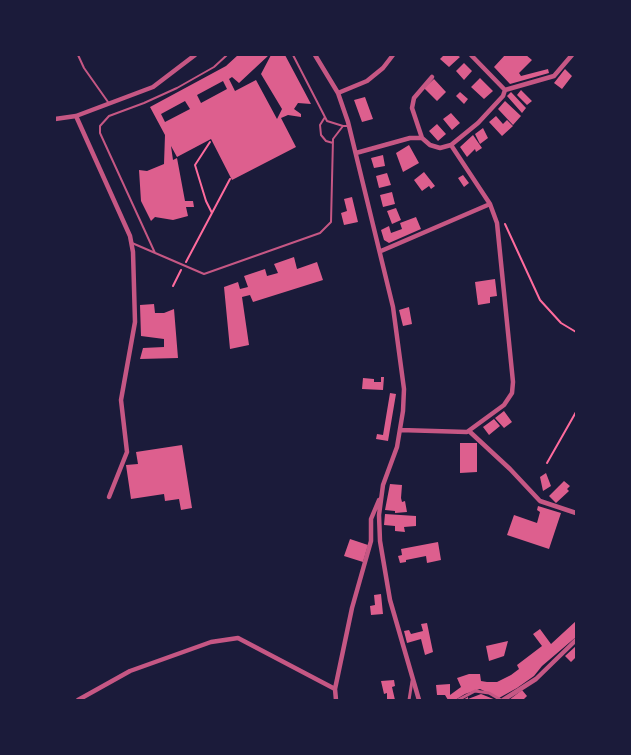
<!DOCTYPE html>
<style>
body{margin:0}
#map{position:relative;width:631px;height:755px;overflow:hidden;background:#1b1b3a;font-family:"Zilla Slab",serif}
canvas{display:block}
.frame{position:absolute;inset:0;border:56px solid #1b1b3a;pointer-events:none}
</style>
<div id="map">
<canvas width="631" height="755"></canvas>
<div class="frame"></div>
</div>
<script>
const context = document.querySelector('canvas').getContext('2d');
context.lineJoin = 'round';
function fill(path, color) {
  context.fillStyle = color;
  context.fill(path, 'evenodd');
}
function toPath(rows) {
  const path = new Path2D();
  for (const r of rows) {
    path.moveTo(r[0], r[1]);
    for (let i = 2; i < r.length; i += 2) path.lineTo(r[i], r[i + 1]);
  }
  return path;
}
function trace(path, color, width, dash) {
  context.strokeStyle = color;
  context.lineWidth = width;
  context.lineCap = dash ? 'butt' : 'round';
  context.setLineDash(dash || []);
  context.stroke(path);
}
fill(toPath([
 [238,55,269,55,239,83,232,77,229,79,235,91,256,80,277,119,282,109,261,74,271,55,285,55,311,104,298,103,294,109,301,114,301,117,288,115,281,118,296,147,232,180,211,139,177,157,171,146,173,160,177,158,185,201,193,201,194,207,186,207,188,216,173,220,155,217,151,221,141,201,139,170,147,171,164,164,165,135,150,107,226,66],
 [223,81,227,89,201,103,197,95],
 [185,101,190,109,165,122,161,114],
 [444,55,457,55,460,57,449,67,440,59],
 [505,55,526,55,532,60,519,73,521,76,548,69,549,73,510,84,494,67],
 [464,63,472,71,464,80,456,71],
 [565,69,572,76,562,89,554,83],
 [480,78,493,91,484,99,471,87],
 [434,79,446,92,437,101,424,88],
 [521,90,532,101,527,105,517,95],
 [460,92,468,99,464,104,456,96],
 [511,92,526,108,522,113,507,96],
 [365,97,373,119,362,122,354,100],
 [505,101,521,116,513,125,498,109],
 [451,113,460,123,452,130,443,119],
 [496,116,503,124,507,120,513,126,502,136,489,122],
 [437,124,446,134,438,141,429,131],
 [483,128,488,138,480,144,475,134],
 [473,135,482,148,476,152,475,149,467,157,460,147],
 [409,145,419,163,403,172,396,153],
 [383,155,385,166,374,168,371,158],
 [424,172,435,186,431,189,429,186,422,191,414,180],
 [387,173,391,185,379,188,376,176],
 [463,175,469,183,464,187,458,178],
 [392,192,395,204,383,207,380,195],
 [352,197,358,222,344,225,341,213,347,211,344,199],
 [396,208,401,220,392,224,387,211],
 [416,217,421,229,389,243,384,240,381,230,389,226,391,233,402,229,400,223],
 [294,257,297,269,317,262,323,280,253,302,250,295,242,297,249,345,230,349,224,287,238,282,240,289,248,287,244,276,265,269,267,276,278,273,274,264],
 [495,279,497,296,490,297,490,303,478,305,475,282],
 [154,304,155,313,164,313,174,309,178,358,140,359,143,348,164,347,164,339,141,336,140,305],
 [409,307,412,324,403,326,399,310],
 [381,377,384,377,383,390,362,389,363,378,374,379,374,382,381,382],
 [390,393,396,394,388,441,376,439,377,434,383,435],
 [504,411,512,422,504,428,495,418],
 [494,419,500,426,489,435,483,427],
 [460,443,477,443,477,472,460,473],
 [182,445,192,508,181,510,179,499,165,501,164,494,131,499,126,465,138,464,136,452],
 [546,473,551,486,543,491,540,477],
 [564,481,570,486,567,489,569,491,556,503,549,496],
 [390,484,402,485,401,498,402,502,405,501,407,512,395,513,395,511,385,510],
 [538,506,561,513,549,549,507,535,514,515,537,523,540,512,537,510],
 [385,514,416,516,416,526,404,527,405,532,395,531,395,526,384,525],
 [350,539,368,545,363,562,344,556],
 [438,542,441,560,427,563,426,556,406,560,406,562,400,563,398,556,402,555,401,549],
 [381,594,383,614,371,615,370,606,375,605,374,595],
 [576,621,576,637,542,666,534,676,517,688,499,698,480,689,465,694,455,700,448,700,445,695,437,695,436,685,450,684,450,695,461,687,457,678,469,674,480,674,481,681,487,682,497,682,511,675,519,669,517,665,542,646,533,634,540,629,551,644],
 [427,623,433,652,425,655,421,639,407,643,404,631,409,630,411,634,423,631,421,624],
 [508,641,504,656,489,661,486,646],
 [576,646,576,657,571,662,565,656],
 [394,680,395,686,392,687,395,700,387,700,387,693,384,694,381,681],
 [522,690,527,696,523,700,509,700],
 [481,694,496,700,463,700,468,697,468,699]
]), '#dd5f8e');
trace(toPath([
 [210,142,195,165,206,201,212,213],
 [505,224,540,300,561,323,576,332],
 [186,262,230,179],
 [173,286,181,270],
 [547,463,576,412]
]), '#ff6b9d', 2);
trace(toPath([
 [78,55,84,68,108,102],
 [293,55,327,121,343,126,347,126],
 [325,117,320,125,321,135,326,141,333,143],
 [132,243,204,274,320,233,331,222,333,139,343,126],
 [155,253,100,133,100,126,109,116,144,103,177,88,214,67,227,55]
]), '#c65784', 2);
trace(toPath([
 [409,700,412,681],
 [458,700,475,691,489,693,501,700]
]), '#c65784', 3);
trace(toPath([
 [315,55,338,93,348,122,393,307,404,389,403,411,397,447,383,485,379,515,380,541,390,600,419,700],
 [432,77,414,98,412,108,422,138,430,145,440,148,451,145,478,123,503,96,505,90,471,55],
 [505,90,554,76,572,55],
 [338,93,367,81,383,68,393,55],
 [76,116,130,236,133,252,135,322,121,400,127,452,109,497],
 [55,119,76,116,153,87,195,55],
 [356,153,410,138,422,138],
 [381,251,490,204],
 [400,430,467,432,504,405,512,393,513,382,497,223,490,204,451,145],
 [469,431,510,469,540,501,576,513],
 [78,700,130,671,211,642,238,638,335,689],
 [336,700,335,689,352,608,371,541,371,519,379,500],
 [503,700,536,679,576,640]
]), '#c65784', 4.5);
</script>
